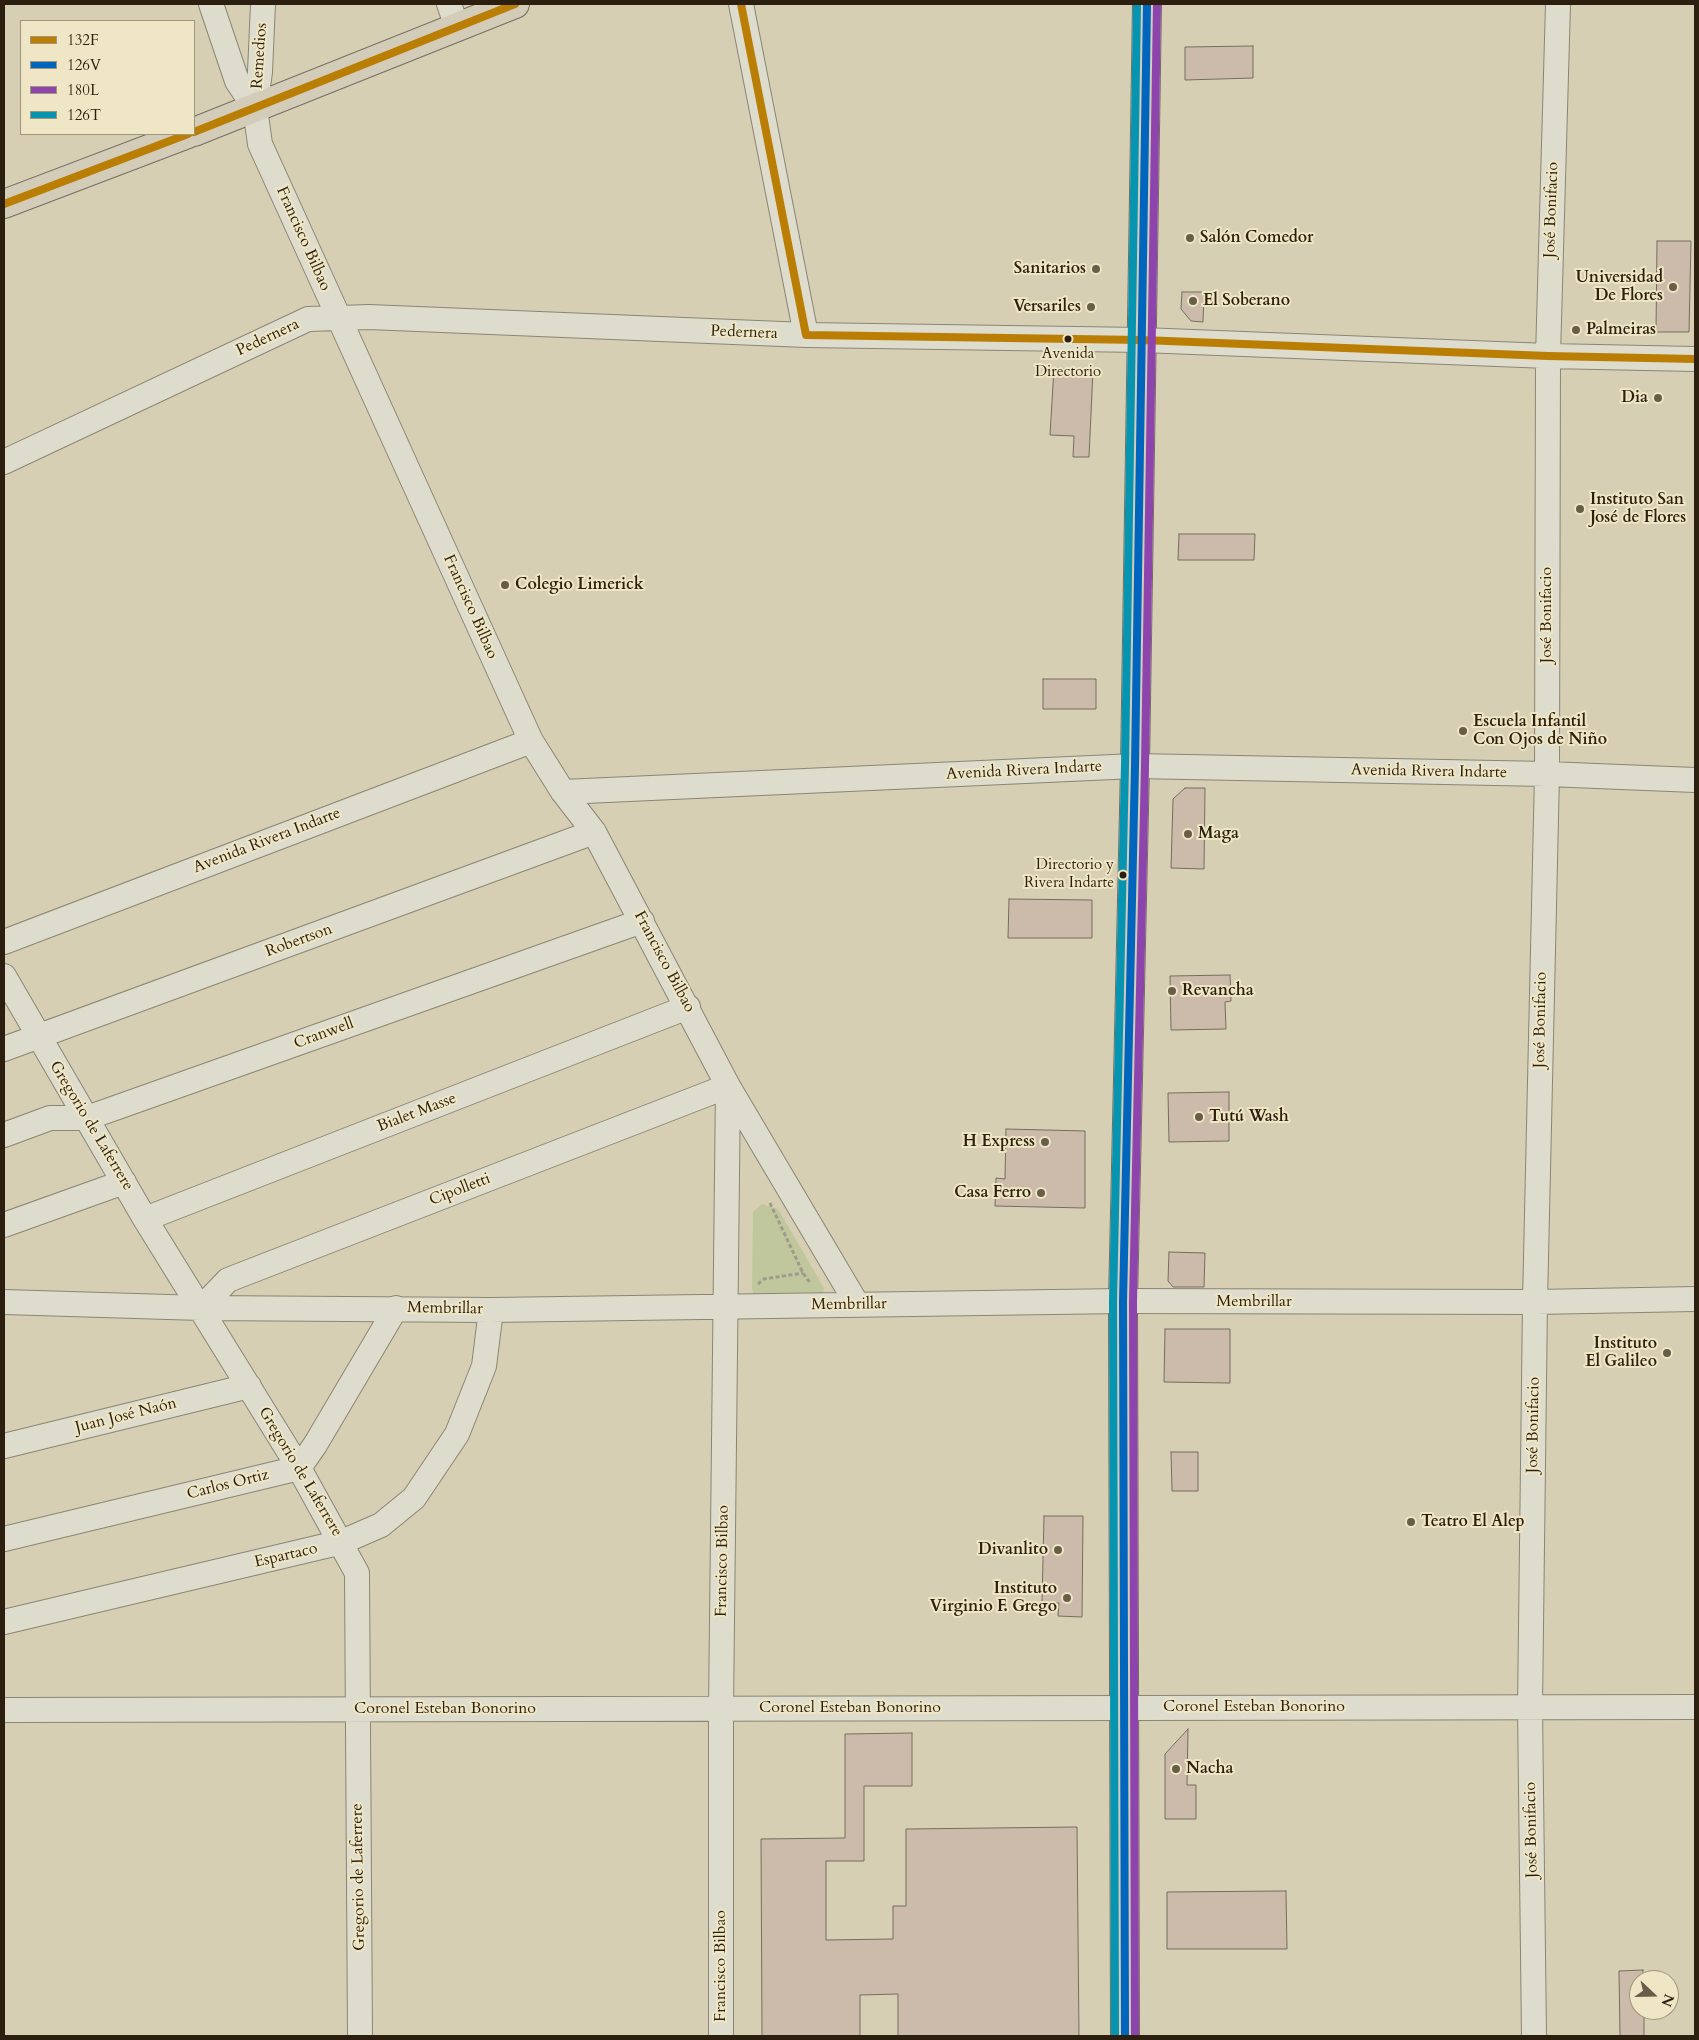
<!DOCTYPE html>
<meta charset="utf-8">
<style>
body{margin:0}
#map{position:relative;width:1699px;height:2040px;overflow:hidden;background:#d6cfb3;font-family:Cardo,serif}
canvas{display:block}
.frame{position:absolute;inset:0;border:5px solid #2d1f0f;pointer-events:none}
.legend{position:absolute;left:20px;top:20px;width:175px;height:115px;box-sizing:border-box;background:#eee6c4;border:1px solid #a1967c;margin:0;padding:6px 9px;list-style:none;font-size:15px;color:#2d1f0f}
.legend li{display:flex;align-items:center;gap:10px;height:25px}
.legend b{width:25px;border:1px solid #a1967c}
.north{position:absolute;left:1629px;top:1970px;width:50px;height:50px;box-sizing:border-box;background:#eee6c4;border:1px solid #a1967c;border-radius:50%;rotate:111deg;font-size:14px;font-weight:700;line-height:20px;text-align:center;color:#2d1f0f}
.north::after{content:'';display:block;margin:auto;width:18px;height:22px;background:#685d48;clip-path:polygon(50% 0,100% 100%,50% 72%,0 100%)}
</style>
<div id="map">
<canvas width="1699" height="2040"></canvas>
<div class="frame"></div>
<ul class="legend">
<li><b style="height:6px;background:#ba7e04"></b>132F</li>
<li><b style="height:6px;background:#0065bd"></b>126V</li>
<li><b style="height:6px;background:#8e44ad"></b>180L</li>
<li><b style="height:6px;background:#0794b1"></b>126T</li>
</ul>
<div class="north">N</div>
</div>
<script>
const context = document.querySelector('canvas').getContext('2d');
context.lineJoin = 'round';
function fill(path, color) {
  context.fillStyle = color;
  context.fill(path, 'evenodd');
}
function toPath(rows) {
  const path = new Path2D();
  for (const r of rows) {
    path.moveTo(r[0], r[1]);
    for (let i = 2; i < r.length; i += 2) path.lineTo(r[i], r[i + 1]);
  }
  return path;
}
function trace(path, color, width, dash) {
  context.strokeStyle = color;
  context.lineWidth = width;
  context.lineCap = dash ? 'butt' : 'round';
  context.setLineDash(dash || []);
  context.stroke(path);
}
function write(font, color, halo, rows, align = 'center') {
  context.font = font + ' Cardo,serif';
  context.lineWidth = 4;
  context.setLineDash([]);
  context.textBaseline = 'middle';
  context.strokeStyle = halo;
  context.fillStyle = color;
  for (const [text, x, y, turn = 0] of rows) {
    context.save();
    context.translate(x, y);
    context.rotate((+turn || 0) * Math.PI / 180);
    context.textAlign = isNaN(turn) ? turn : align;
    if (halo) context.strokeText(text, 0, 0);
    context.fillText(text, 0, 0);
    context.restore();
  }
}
fill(toPath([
 [762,1204,778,1209,824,1288,822,1298,755,1298,752,1289,753,1212]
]), '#c1c79c');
const building = toPath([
 [1253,46,1253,78,1185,80,1185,47,1253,46],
 [1657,241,1691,241,1689,332,1656,332,1657,241],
 [1182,292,1204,292,1203,322,1191,321,1181,309,1182,292],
 [1054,368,1093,370,1089,457,1073,457,1074,436,1050,435,1054,368],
 [1179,534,1255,534,1254,560,1178,560,1179,534],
 [1043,679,1096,679,1096,709,1043,709,1043,679],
 [1185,788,1205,788,1204,869,1171,868,1173,799,1185,788],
 [1009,899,1092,900,1092,938,1008,938,1009,899],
 [1230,975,1231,1001,1225,1002,1226,1029,1171,1030,1170,976,1230,975],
 [1229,1092,1229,1141,1169,1142,1168,1093,1229,1092],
 [1006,1129,1085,1131,1085,1208,995,1206,996,1178,1005,1179,1006,1129],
 [1169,1252,1205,1253,1204,1287,1173,1287,1168,1281,1169,1252],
 [1165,1329,1230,1329,1230,1383,1164,1382,1165,1329],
 [1171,1452,1198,1452,1198,1491,1172,1491,1171,1452],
 [1044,1516,1083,1516,1082,1617,1058,1616,1059,1603,1042,1603,1044,1516],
 [1188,1729,1187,1785,1196,1785,1196,1819,1165,1819,1165,1754,1188,1729],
 [912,1733,912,1786,864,1786,864,1861,826,1861,826,1940,893,1939,893,1906,906,1906,906,1829,1077,1827,1079,2036,898,2036,898,1994,860,1995,860,2036,762,2036,761,1839,845,1838,845,1734,912,1733],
 [1286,1891,1287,1949,1167,1949,1167,1892,1286,1891],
 [1643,1970,1643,1980,1639,1980,1639,2010,1644,2010,1644,2036,1620,2036,1619,1971,1643,1970]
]);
fill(building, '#cba');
trace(building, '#746e5e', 1);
const minor = toPath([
 [211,4,237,81,255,108],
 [263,4,260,72,255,108,260,144,531,741,563,792,594,832,728,1086,857,1304],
 [449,4,457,27],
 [741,4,806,335],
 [4,462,308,319,369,317,806,335,1142,340,1548,356,1695,359],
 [563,792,1135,766,1547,774,1695,780],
 [4,942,531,741],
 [4,976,145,1219,299,1468,357,1573,360,2036],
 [4,1049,594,832],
 [4,1135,50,1118,87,1118,642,921],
 [145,1219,688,1007],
 [4,1225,124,1182],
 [4,1302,201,1308,491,1310,1123,1301,1535,1302,1695,1299],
 [201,1308,228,1280,728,1086,721,1709,721,2036],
 [4,1446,249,1386],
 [4,1539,299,1468,315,1445,396,1308],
 [4,1622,342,1542,381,1525,414,1498,457,1434,484,1366,491,1310],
 [4,1710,1695,1707],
 [1534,2036,1530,1708,1535,1302,1547,774,1548,356,1558,4]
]);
const major = toPath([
 [194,132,515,4],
 [4,204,188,134],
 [1125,2036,1123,1301,1135,766,1147,4]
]);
trace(minor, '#8b8574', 26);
trace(major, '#746e5e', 30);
trace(toPath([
 [770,1203,803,1273,811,1284],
 [758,1284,764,1279,803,1273]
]), '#9f9a8e', 3, [4, 2.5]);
trace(minor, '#dedccd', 24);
trace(major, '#d3ccb9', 28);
trace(toPath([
 [741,4,806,335,1142,340,1548,356,1695,359],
 [194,132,515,4],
 [4,204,188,134]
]), '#ba7e04', 8);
trace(toPath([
 [1125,2036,1123,1301,1135,766,1147,4]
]), '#0065bd', 8);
trace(toPath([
 [1135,2036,1133,1301,1145,766,1157,4]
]), '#8e44ad', 8);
trace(toPath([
 [1115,2036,1113,1301,1125,766,1137,4]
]), '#0794b1', 8);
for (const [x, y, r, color] of [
 [1190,238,5,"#685d48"],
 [1096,269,5,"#685d48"],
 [1673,287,5,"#685d48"],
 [1193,301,5,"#685d48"],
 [1091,307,5,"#685d48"],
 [1576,330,5,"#685d48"],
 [1068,339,4.5,"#2d1f0f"],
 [1658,398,5,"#685d48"],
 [1580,509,5,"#685d48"],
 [505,585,5,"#685d48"],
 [1463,731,5,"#685d48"],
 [1188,834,5,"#685d48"],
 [1123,875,4.5,"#2d1f0f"],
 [1172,991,5,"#685d48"],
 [1199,1117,5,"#685d48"],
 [1045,1142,5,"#685d48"],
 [1041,1193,5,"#685d48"],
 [1667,1353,5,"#685d48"],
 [1411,1522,5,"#685d48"],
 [1058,1550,5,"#685d48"],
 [1067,1598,5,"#685d48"],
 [1176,1769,5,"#685d48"]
]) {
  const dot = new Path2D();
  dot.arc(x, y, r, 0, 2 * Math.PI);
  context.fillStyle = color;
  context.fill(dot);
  trace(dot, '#eee6c4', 2);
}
write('15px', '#2d1f0f', '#eee6c4', [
 ["Avenida",1068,355],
 ["Directorio",1068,373],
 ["Directorio y",1114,866,"right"],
 ["Rivera Indarte",1114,884,"right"]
]);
write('16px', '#2d1f0f', '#eee6c4', [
 ["Remedios",260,56,-86],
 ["José Bonifacio",1552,210,-88],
 ["Francisco Bilbao",303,239,66],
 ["Pedernera",744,333,2],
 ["Pedernera",268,338,-25],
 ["Francisco Bilbao",470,607,66],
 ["José Bonifacio",1547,615,-90],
 ["Avenida Rivera Indarte",1024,771,-3],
 ["Avenida Rivera Indarte",1429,772,1],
 ["Avenida Rivera Indarte",267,841,-21],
 ["Robertson",299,941,-20],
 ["Francisco Bilbao",664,962,62],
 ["José Bonifacio",1541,1020,-89],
 ["Cranwell",324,1034,-20],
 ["Bialet Masse",417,1113,-21],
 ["Gregorio de Laferrere",91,1126,59],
 ["Cipolletti",460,1190,-21],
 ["Membrillar",1254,1302],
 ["Membrillar",849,1305,-1],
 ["Membrillar",445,1309,1],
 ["Juan José Naón",126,1416,-14],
 ["José Bonifacio",1534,1425,-89],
 ["Gregorio de Laferrere",300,1472,59],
 ["Carlos Ortiz",228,1485,-14],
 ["Espartaco",286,1556,-13],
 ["Francisco Bilbao",723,1561,-89],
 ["Coronel Esteban Bonorino",1254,1707],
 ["Coronel Esteban Bonorino",850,1708],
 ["Coronel Esteban Bonorino",445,1709],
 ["José Bonifacio",1532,1830,-91],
 ["Gregorio de Laferrere",359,1877,-91],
 ["Francisco Bilbao",721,1966,-90]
]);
write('bold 16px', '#2d1f0f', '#eee6c4', [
 ["Salón Comedor",1200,238],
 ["Sanitarios",1086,269,"right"],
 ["Universidad",1663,278,"right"],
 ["De Flores",1663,296,"right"],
 ["El Soberano",1203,301],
 ["Versariles",1081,307,"right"],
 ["Palmeiras",1586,330],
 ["Dia",1648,398,"right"],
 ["Instituto San",1590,500],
 ["José de Flores",1590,518],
 ["Colegio Limerick",515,585],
 ["Escuela Infantil",1473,722],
 ["Con Ojos de Niño",1473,740],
 ["Maga",1198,834],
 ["Revancha",1182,991],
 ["Tutú Wash",1209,1117],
 ["H Express",1035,1142,"right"],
 ["Casa Ferro",1031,1193,"right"],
 ["Instituto",1657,1344,"right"],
 ["El Galileo",1657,1362,"right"],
 ["Teatro El Alep",1421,1522],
 ["Divanlito",1048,1550,"right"],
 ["Instituto",1057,1589,"right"],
 ["Virginio F. Grego",1057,1607,"right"],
 ["Nacha",1186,1769]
], 'left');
</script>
